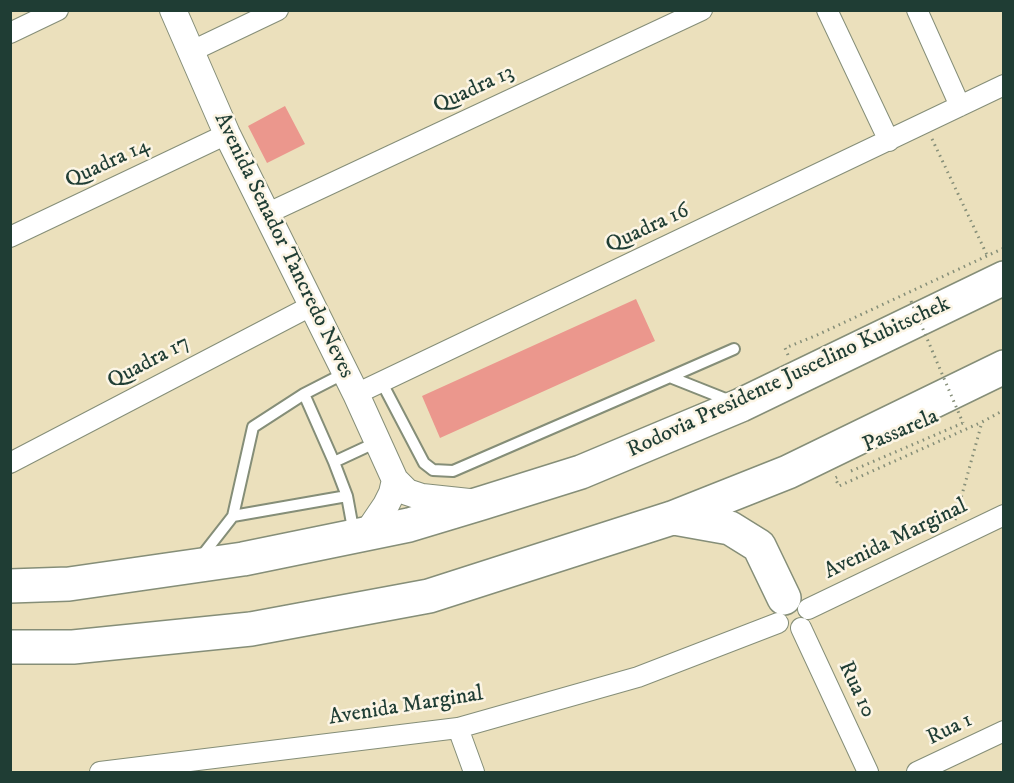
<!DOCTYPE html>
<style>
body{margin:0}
#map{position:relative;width:1014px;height:783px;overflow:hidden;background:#ebe0bc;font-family:"IM FELL DW Pica",serif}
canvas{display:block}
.frame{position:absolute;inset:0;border:12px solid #1f3d34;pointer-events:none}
</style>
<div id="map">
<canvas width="1014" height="783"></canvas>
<div class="frame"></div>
</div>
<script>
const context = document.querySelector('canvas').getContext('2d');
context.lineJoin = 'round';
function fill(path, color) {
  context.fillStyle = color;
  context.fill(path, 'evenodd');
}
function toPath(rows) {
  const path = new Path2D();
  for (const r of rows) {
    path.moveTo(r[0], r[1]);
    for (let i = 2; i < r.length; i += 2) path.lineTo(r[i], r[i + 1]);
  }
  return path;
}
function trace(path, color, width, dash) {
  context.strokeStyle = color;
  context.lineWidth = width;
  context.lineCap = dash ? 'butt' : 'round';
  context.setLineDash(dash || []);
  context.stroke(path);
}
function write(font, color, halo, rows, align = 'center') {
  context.font = font + ' "IM FELL DW Pica",serif';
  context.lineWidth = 5;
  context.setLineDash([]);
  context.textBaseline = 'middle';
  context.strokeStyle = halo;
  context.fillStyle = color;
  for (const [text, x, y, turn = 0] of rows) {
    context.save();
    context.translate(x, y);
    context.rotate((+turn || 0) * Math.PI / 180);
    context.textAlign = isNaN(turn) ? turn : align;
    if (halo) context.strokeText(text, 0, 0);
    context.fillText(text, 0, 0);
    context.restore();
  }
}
fill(toPath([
 [285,106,305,144,267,163,248,126],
 [636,299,655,341,440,438,422,396]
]), '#eb978d');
const service = toPath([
 [345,373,304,394,334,462,377,442],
 [670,377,734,349],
 [381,381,424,463,433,470,453,471,670,377,733,402],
 [334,462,347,496,354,534],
 [233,516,347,496],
 [201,557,233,516,253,427,304,394]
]);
const minor = toPath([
 [827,10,889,141],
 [917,10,960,106],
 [10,33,58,10],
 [192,51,278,10],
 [266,214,702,10],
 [10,237,227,134],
 [356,394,1004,85],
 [10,463,311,306],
 [808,609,1004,515],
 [801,628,868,772],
 [458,728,474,772],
 [100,772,458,728,638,677,778,623],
 [917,772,1004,731]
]);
const tertiary = toPath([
 [173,10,227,134,356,394,395,480,407,492,422,497,469,502],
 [367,533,386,505,392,493,395,480]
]);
const trunk = toPath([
 [674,518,730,528,759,546,784,598],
 [10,586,69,584,243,559,409,525,482,503,581,472,741,405,1004,278],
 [10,647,73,647,251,629,429,596,672,518,788,472,1004,367]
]);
trace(service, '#858e78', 14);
trace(minor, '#858e78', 22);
trace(tertiary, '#858e78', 28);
trace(trunk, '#858e78', 36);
trace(toPath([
 [932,139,987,255],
 [788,355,785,348,815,336,1004,248],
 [851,471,963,423],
 [837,477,835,478,839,486,982,422],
 [955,520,982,422,1004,410]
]), '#858e78', 3, [1.5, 4.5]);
trace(service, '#fff', 10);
trace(minor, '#fff', 20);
trace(tertiary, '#fff', 26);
trace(trunk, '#fff', 33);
trace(toPath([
 [911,301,963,423]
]), '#858e78', 3, [1.5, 4.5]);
write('22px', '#1f3d34', '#fcf5e5', [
 ["Quadra 13",474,90,-25],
 ["Quadra 14",108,164,-25],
 ["Quadra 16",648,229,-25],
 ["Avenida Senador Tancredo Neves",283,246,64],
 ["Quadra 17",149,363,-28],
 ["Rodovia Presidente Juscelino Kubitschek",789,378,-25],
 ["Passarela",901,432,-23],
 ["Avenida Marginal",896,540,-26],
 ["Rua 10",856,690,65],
 ["Avenida Marginal",406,707,-9],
 ["Rua 1",950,730,-26]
]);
</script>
